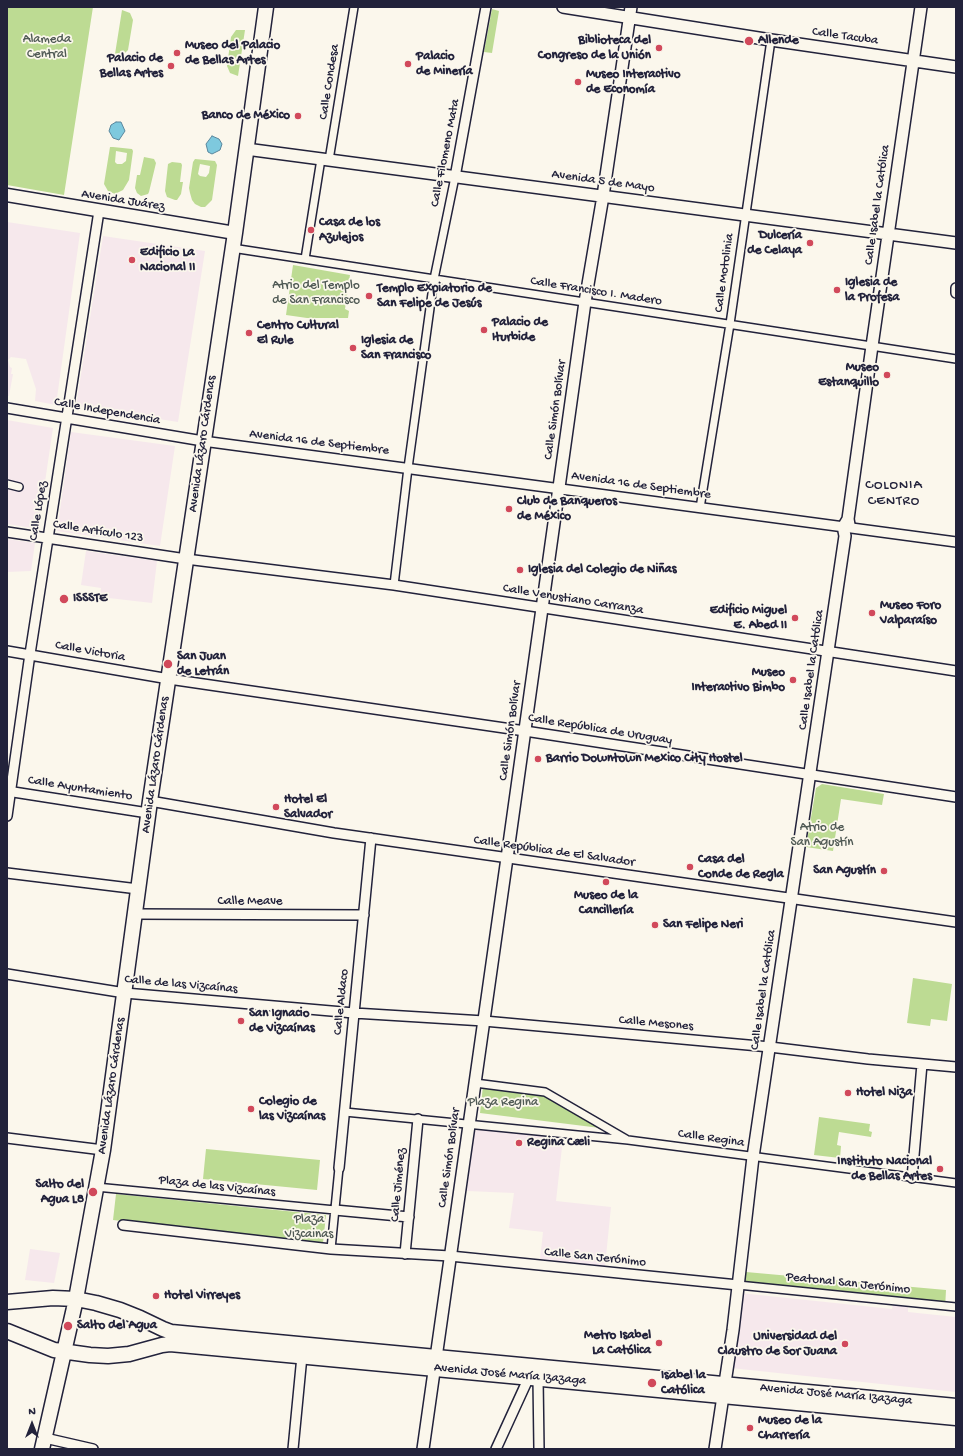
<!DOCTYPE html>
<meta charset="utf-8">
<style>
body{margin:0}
#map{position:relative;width:963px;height:1456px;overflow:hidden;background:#fbf7ec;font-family:"Gochi Hand",sans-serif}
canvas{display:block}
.frame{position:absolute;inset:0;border:8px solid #22223b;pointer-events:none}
.north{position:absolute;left:12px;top:1404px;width:40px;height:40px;-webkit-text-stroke:3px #fbf7ec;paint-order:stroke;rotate:0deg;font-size:11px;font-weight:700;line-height:16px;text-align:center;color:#22223b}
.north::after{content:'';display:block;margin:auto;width:14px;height:18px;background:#22223b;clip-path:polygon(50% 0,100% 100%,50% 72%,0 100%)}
</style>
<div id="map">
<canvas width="963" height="1456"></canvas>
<div class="frame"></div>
<div class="north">N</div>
</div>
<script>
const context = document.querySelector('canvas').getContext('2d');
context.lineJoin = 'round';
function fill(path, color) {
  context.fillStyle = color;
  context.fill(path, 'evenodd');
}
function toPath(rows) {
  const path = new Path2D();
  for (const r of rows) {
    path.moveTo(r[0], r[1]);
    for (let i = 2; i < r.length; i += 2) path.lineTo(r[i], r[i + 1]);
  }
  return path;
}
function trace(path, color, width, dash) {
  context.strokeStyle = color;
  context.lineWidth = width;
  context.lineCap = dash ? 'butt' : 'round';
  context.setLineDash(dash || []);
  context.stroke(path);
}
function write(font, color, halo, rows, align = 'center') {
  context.font = font + ' "Gochi Hand",sans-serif';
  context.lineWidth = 3.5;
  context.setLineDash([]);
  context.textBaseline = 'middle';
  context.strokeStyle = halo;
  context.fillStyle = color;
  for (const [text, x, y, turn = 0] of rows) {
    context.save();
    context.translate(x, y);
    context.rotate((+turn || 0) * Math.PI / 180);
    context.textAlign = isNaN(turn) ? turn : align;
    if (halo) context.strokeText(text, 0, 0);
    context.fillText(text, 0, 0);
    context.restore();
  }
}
fill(toPath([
 [7,222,80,233,56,405,35,401,36,389,26,359,11,357,8,360,10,367,12,368,11,374,13,374,9,396,7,396],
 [103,236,205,251,178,422,76,406],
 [7,420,53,428,38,529,7,524,7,488,20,491,21,485,7,481],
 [71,432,175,446,160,546,57,531],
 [7,539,35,543,31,571,7,572],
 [86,551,157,561,152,603,100,597,101,588,81,585],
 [480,1128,563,1138,556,1201,611,1207,605,1266,540,1259,543,1232,509,1228,514,1193,467,1191,472,1142,474,1140,474,1132],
 [30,1249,60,1253,54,1283,25,1280],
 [740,1293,892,1309,893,1304,908,1306,908,1312,956,1317,956,1392,731,1368]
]), '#f6e8ec');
fill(toPath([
 [7,7,93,7,64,195,7,185],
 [492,9,499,11,492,53,484,52],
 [122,10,130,13,133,20,128,50,124,54,119,55,115,54],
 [236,30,245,30,238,76,230,73,227,66,231,37],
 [110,147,113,147,132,149,133,151,129,180,123,190,115,194,108,191,104,184],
 [116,151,127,153,126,161,122,164,117,164,115,162],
 [144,157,154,159,156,163,149,192,148,194,141,196,137,193,135,188,137,175,140,175],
 [195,159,215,161,217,165,212,200,205,207,201,207,195,204,192,200,190,193,189,188,193,162],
 [200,164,210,166,209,173,206,177,200,176,198,174],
 [172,162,181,163,182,165,180,182,183,182,181,194,177,200,175,200,167,197,165,191,168,164],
 [293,265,350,275,345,309,349,311,348,318,307,318,286,315],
 [822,784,884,794,882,805,841,799,833,851,806,847,816,788],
 [913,978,952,984,947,1021,931,1019,930,1026,907,1023],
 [483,1086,545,1095,600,1128,480,1113],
 [819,1117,870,1124,869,1131,872,1132,871,1137,839,1132,837,1145,841,1146,840,1158,814,1155],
 [206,1149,320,1160,317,1190,203,1179],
 [116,1194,326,1215,323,1243,113,1220],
 [746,1272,946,1290,945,1309,744,1288,744,1273]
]), '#bddb93');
const water = toPath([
 [116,122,121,122,125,131,119,140,113,138,109,131,111,125,116,122],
 [212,136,219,139,222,144,220,150,212,154,208,152,206,144,212,136]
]);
fill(water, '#7ec9de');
trace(water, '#59869d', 1);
const pedestrian = toPath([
 [329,160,354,7],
 [232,248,956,359],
 [305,259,321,159],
 [7,484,19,487],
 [700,508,730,324,771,40],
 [394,585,408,468,434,279,455,177],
 [475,1083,545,1092,626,1139],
 [345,1112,628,1140,956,1183],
 [96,1187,335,1210],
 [331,1249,339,1168],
 [738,1285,956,1307]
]);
const minor = toPath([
 [455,177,486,7],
 [956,288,956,293],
 [7,408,203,441,956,542],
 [7,532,186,559,394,585,956,671],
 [7,651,169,679,525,731,956,797],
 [7,791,148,813],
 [150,801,334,833,956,922],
 [7,816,30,654,99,211],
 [7,873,138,889],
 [135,914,364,915],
 [7,974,125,993,354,1013,484,1021,770,1047,868,1059,956,1067],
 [7,1138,103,1150],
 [339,1168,371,838],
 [912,1178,922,1064],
 [335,1210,409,1217],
 [123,1225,331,1249,450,1256,738,1285],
 [405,1254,418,1119],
 [538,1378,539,1449],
 [45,1438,93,1449],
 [293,1449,302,1356],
 [496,1449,529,1377]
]);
const tertiary = toPath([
 [563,7,771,40,956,67],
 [246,149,956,243],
 [849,525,848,519,872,346,921,7],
 [423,1449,507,858,585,302,603,196,631,7],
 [715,1449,733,1330,753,1157,845,536,844,531,845,524,848,519]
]);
const secondary = toPath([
 [7,195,235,233]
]);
const primary = toPath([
 [7,1302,53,1298,76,1299,96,1303,120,1310,140,1318,163,1329,171,1332,956,1406],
 [7,1331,54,1350,90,1355,108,1356,129,1354,162,1345,170,1344,956,1418],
 [42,1449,76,1299,103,1150,150,801,235,233,266,7]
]);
trace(pedestrian, '#22223b', 10);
trace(minor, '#22223b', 12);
trace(tertiary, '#22223b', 14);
trace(secondary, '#22223b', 15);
trace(primary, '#22223b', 17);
trace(pedestrian, '#fbf7ec', 7);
trace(minor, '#fbf7ec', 9);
trace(tertiary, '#fbf7ec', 11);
trace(secondary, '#fbf7ec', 12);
trace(primary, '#fbf7ec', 14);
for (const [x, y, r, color] of [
 [749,41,5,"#d1495b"],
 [659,48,4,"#d1495b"],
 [177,53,4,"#d1495b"],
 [408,64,4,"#d1495b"],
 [171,66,4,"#d1495b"],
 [578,82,4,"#d1495b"],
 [298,116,4,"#d1495b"],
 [311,230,4,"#d1495b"],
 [810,243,4,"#d1495b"],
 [132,260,4,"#d1495b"],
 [837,290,4,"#d1495b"],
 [369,296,4,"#d1495b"],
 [484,330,4,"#d1495b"],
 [249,333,4,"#d1495b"],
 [353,348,4,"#d1495b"],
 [887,375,4,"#d1495b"],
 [509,509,4,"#d1495b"],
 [520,570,4,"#d1495b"],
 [64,599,5,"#d1495b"],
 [872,613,4,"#d1495b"],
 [795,618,4,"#d1495b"],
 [168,664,5,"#d1495b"],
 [793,680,4,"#d1495b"],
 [538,759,4,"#d1495b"],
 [276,807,4,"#d1495b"],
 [690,867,4,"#d1495b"],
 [884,871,4,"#d1495b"],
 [606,882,4,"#d1495b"],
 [655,925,4,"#d1495b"],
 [241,1021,4,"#d1495b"],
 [848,1093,4,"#d1495b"],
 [251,1109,4,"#d1495b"],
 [519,1143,4,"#d1495b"],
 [940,1169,4,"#d1495b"],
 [93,1192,5,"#d1495b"],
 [156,1296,4,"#d1495b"],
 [68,1326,5,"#d1495b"],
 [659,1343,4,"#d1495b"],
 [845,1344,4,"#d1495b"],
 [652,1383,5,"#d1495b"],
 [750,1428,4,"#d1495b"]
]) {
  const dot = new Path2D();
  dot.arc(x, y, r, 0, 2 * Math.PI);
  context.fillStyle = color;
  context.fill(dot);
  trace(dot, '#fbf7ec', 1.5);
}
write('13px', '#22223b', '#fbf7ec', [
 ["Calle Tacuba",845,37,8],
 ["Calle Condesa",330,82,-81],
 ["Calle Filomeno Mata",446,153,-79],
 ["Avenida 5 de Mayo",603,182,8],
 ["Avenida Juárez",123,201,9],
 ["Calle Isabel la Católica",878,205,-82],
 ["Calle Motolinia",725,273,-82],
 ["Calle Francisco I. Madero",596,292,9],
 ["Calle Simón Bolívar",556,410,-82],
 ["Calle Independencia",107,412,10],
 ["Avenida 16 de Septiembre",319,443,7],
 ["Avenida Lázaro Cárdenas",203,444,-82],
 ["Avenida 16 de Septiembre",641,486,8],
 ["Calle López",39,511,-81],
 ["Calle Artículo 123",98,532,9],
 ["Calle Venustiano Carranza",573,600,9],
 ["Calle Victoria",90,652,10],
 ["Calle Isabel la Católica",812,670,-82],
 ["Calle República de Uruguay",600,730,9],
 ["Calle Simón Bolívar",511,731,-82],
 ["Avenida Lázaro Cárdenas",156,765,-82],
 ["Calle Ayuntamiento",80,789,9],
 ["Calle República de El Salvador",554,852,8],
 ["Calle Meave",250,902],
 ["Calle de las Vizcaínas",181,985,5],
 ["Calle Isabel la Católica",764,990,-82],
 ["Calle Aldaco",342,1002,-84],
 ["Calle Mesones",656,1024,5],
 ["Avenida Lázaro Cárdenas",112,1086,-82],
 ["Calle Regina",711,1139,8],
 ["Calle Simón Bolívar",450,1158,-82],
 ["Calle Jiménez",399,1185,-85],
 ["Plaza de las Vizcaínas",217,1187,6],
 ["Calle San Jerónimo",595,1258,6],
 ["Peatonal San Jerónimo",848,1284,6],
 ["Avenida José María Izazaga",510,1375,5],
 ["Avenida José María Izazaga",836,1395,5]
]);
write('13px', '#505a55', '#fbf7ec', [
 ["Alameda",47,40],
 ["Central",47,55],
 ["Atrio del Templo",316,286],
 ["de San Francisco",316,301],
 ["Atrio de",822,828],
 ["San Agustín",822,843],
 ["Plaza Regina",503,1103],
 ["Plaza",309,1220],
 ["Vizcainas",309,1235]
]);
write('bold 13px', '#22223b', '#fbf7ec', [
 ["Biblioteca del",651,41,"right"],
 ["Congreso de la Unión",651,56,"right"],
 ["Allende",758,41],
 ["Museo del Palacio",185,46],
 ["de Bellas Artes",185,61],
 ["Palacio",416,57],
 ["de Minería",416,72],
 ["Palacio de",163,59,"right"],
 ["Bellas Artes",163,74,"right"],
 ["Museo Interactivo",586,75],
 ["de Economía",586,90],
 ["Banco de México",290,116,"right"],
 ["Casa de los",319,223],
 ["Azulejos",319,238],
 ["Dulcería",802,236,"right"],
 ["de Celaya",802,251,"right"],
 ["Edificio La",140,253],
 ["Nacional II",140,268],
 ["Iglesia de",845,283],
 ["la Profesa",845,298],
 ["Templo Expiatorio de",377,289],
 ["San Felipe de Jesús",377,304],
 ["Palacio de",492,323],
 ["Iturbide",492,338],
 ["Centro Cultural",257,326],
 ["El Rule",257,341],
 ["Iglesia de",361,341],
 ["San Francisco",361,356],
 ["Museo",879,368,"right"],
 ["Estanquillo",879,383,"right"],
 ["Club de Banqueros",517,502],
 ["de México",517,517],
 ["Iglesia del Colegio de Niñas",528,570],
 ["ISSSTE",73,599],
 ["Museo Foro",880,606],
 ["Valparaíso",880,621],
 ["Edificio Miguel",787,611,"right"],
 ["E. Abed II",787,626,"right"],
 ["San Juan",177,657],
 ["de Letrán",177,672],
 ["Museo",785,673,"right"],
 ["Interactivo Bimbo",785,688,"right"],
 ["Barrio Downtown Mexico City Hostel",546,759],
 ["Hotel El",284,800],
 ["Salvador",284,815],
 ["Casa del",698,860],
 ["Conde de Regla",698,875],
 ["San Agustín",876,871,"right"],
 ["Museo de la",606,896,"center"],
 ["Cancillería",606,911,"center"],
 ["San Felipe Neri",663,925],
 ["San Ignacio",249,1014],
 ["de Vizcaínas",249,1029],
 ["Hotel Niza",856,1093],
 ["Colegio de",259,1102],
 ["las Vizcaínas",259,1117],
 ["Regina Cæli",527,1143],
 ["Instituto Nacional",932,1162,"right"],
 ["de Bellas Artes",932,1177,"right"],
 ["Salto del",84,1185,"right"],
 ["Agua L8",84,1200,"right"],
 ["Hotel Virreyes",164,1296],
 ["Salto del Agua",77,1326],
 ["Metro Isabel",651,1336,"right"],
 ["La Católica",651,1351,"right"],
 ["Universidad del",837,1337,"right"],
 ["Claustro de Sor Juana",837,1352,"right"],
 ["Isabel la",661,1376],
 ["Católica",661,1391],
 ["Museo de la",758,1421],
 ["Charrería",758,1436]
], 'left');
context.letterSpacing = '1px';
write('14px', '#22223b', '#fbf7ec', [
 ["COLONIA",894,486],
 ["CENTRO",894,502]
]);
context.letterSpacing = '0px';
</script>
